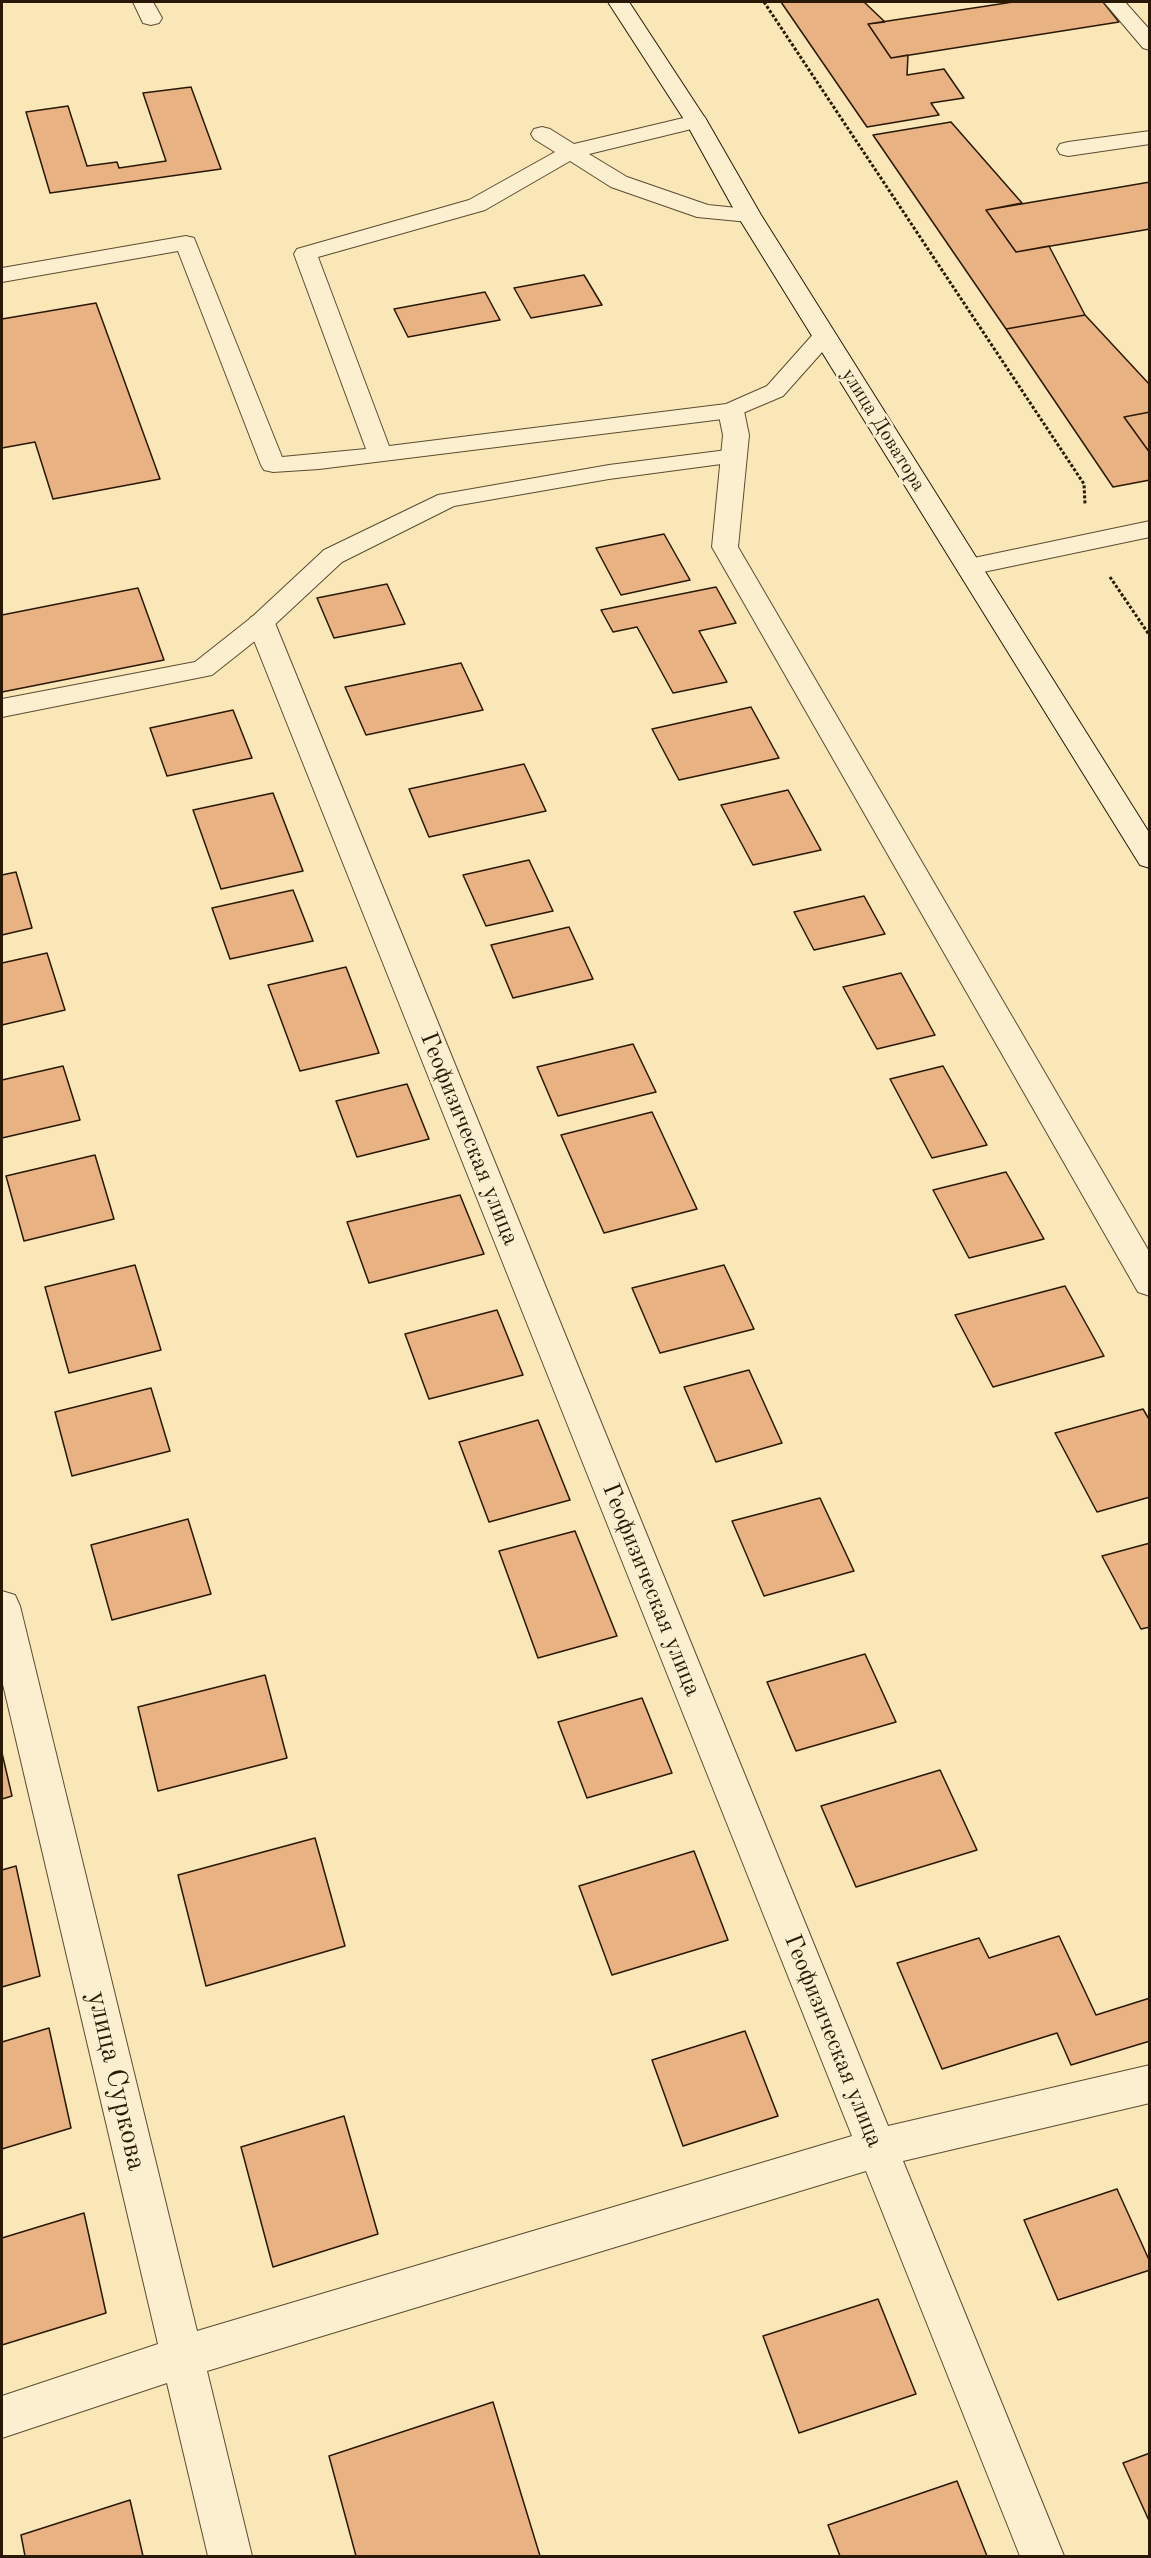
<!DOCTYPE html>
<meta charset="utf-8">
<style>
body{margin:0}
#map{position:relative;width:1151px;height:2558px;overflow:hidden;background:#f9e7b7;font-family:"Old Standard TT",serif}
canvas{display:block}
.frame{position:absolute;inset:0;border:3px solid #291803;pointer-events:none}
</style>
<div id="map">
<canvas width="1151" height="2558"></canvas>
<div class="frame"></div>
</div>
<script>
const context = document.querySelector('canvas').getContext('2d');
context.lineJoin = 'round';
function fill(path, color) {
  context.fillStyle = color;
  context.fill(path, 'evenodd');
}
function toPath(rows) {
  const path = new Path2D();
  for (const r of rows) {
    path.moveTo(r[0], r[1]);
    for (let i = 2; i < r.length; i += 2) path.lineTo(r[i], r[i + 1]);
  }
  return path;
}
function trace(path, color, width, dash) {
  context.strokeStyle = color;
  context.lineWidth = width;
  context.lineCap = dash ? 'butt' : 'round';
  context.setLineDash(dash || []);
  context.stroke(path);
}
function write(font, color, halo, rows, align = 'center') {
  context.font = font + ' "Old Standard TT",serif';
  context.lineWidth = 5;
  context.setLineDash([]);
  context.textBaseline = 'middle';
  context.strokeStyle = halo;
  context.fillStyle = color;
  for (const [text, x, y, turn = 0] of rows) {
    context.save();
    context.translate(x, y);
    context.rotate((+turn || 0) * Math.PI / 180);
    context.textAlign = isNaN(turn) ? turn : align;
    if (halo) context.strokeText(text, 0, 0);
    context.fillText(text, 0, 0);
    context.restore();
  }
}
const building = toPath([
 [781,2,864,2,885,22,868,24,891,58,908,55,907,75,944,69,964,98,931,103,939,115,867,127,781,2],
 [1013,2,1103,2,1119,22,891,58,868,24,1013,2],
 [191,87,221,169,50,193,26,112,68,106,87,166,117,162,119,168,166,161,143,93,191,87],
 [951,122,1022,203,986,210,1016,252,1049,246,1085,315,1006,329,873,135,951,122],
 [1150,182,1150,229,1016,252,986,210,1150,182],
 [584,275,602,305,531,318,514,288,584,275],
 [485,292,500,320,408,337,394,309,485,292],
 [96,303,160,479,53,499,35,442,2,448,2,319,96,303],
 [1085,315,1150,385,1150,412,1124,417,1150,453,1150,480,1113,487,1006,329,1085,315],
 [1150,412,1150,453,1124,417,1150,412],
 [664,534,690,580,621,595,596,548,664,534],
 [387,584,405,624,334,638,317,598,387,584],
 [716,587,736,623,699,631,727,682,673,693,637,627,613,632,601,610,716,587],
 [138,588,164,660,2,692,2,615,138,588],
 [461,663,483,710,366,735,345,687,461,663],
 [751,707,779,758,679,780,652,729,751,707],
 [233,710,252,758,167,776,150,728,233,710],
 [524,764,546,811,429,837,409,789,524,764],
 [788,790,821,850,753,865,721,805,788,790],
 [273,793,303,871,221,889,193,810,273,793],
 [529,860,553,911,486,926,463,875,529,860],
 [16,872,32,928,2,935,2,875,16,872],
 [293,890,313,941,230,959,212,908,293,890],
 [864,896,885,934,814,950,794,912,864,896],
 [569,927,593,979,513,998,491,945,569,927],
 [47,953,65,1010,2,1025,2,963,47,953],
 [346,967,379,1053,300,1071,268,985,346,967],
 [901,973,935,1035,877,1049,843,987,901,973],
 [633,1044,656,1092,558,1116,537,1067,633,1044],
 [63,1066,80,1120,2,1138,2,1080,63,1066],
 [943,1066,987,1145,932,1158,890,1079,943,1066],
 [407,1084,429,1139,357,1157,336,1101,407,1084],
 [652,1112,697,1209,604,1233,561,1135,652,1112],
 [95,1155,114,1219,24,1241,6,1176,95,1155],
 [1006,1172,1044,1239,969,1258,933,1190,1006,1172],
 [460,1195,484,1254,369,1283,347,1222,460,1195],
 [135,1265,161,1350,69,1373,45,1287,135,1265],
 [724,1265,754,1329,660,1353,632,1288,724,1265],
 [1065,1286,1104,1356,993,1387,955,1315,1065,1286],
 [497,1310,523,1375,429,1399,405,1334,497,1310],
 [749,1370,782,1443,716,1462,684,1387,749,1370],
 [151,1388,170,1451,72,1476,55,1412,151,1388],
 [1143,1409,1150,1421,1150,1497,1097,1512,1055,1433,1143,1409],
 [538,1420,570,1500,489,1522,459,1442,538,1420],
 [820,1498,854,1571,764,1596,732,1521,820,1498],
 [188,1519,211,1594,112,1620,91,1545,188,1519],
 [575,1531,617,1636,538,1658,499,1551,575,1531],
 [1150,1543,1150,1627,1141,1629,1102,1556,1150,1543],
 [865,1654,896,1722,796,1751,767,1682,865,1654],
 [265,1675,287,1758,158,1791,138,1707,265,1675],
 [642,1698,672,1773,587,1798,558,1722,642,1698],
 [2,1753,12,1796,2,1799,2,1753],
 [940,1770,977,1850,856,1887,821,1806,940,1770],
 [315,1838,345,1946,206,1986,178,1875,315,1838],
 [694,1851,728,1940,612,1975,579,1886,694,1851],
 [16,1866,40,1976,2,1987,2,1870,16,1866],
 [1059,1936,1096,2015,1150,1998,1150,2041,1071,2065,1057,2033,942,2069,897,1963,979,1938,989,1958,1059,1936],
 [49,2028,71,2128,2,2149,2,2042,49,2028],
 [745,2031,778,2116,683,2146,652,2060,745,2031],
 [344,2116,378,2234,273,2267,241,2147,344,2116],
 [1117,2189,1150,2262,1150,2270,1058,2300,1024,2220,1117,2189],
 [84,2213,106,2313,2,2345,2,2238,84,2213],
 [878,2299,916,2394,799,2433,763,2336,878,2299],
 [493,2402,540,2556,356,2556,329,2456,493,2402],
 [1150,2453,1150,2523,1123,2463,1150,2453],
 [957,2481,987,2556,840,2556,828,2525,957,2481],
 [130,2500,143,2556,25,2556,21,2535,130,2500]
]);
fill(building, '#e9b282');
trace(building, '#291803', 1.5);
const lane = toPath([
 [1104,2,1125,2,1150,30,1150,50,1143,48,1104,2],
 [696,115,704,116,707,121,704,126,589,154,627,177,708,205,757,210,760,215,757,220,749,222,697,217,611,187,570,161,485,210,318,257,389,446,726,404,767,386,816,331,824,329,832,331,836,336,832,341,783,396,731,418,319,469,273,472,264,470,261,465,178,251,2,282,2,268,186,236,194,238,282,457,366,449,294,254,297,249,469,200,555,152,534,139,531,134,534,129,542,127,550,129,574,144,696,115],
 [1150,131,1150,144,1068,156,1060,154,1057,149,1060,144,1068,142,1150,131],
 [735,449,744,451,747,456,744,461,609,479,454,506,342,562,270,629,212,675,2,717,2,699,195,662,252,617,324,550,438,495,609,465,735,449],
 [1150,521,1150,537,969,575,960,573,956,567,960,561,969,559,1150,521]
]);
const street = toPath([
 [133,2,153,2,162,18,159,23,151,25,143,23,133,2],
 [731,403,740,406,744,411,749,435,738,547,1150,1253,1150,1296,1138,1292,712,547,723,435,718,411,722,406,731,403],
 [261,614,271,617,275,623,888,2126,1150,2065,1150,2103,903,2161,1064,2556,1020,2556,866,2171,207,2371,252,2556,208,2556,167,2383,2,2438,2,2396,158,2344,2,1680,2,1591,15,1595,20,1606,197,2331,852,2136,247,623,251,617,261,614]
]);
const secondary = toPath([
 [608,2,629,2,707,121,761,215,1150,834,1150,868,1140,865,737,215,685,121,608,2]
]);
trace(lane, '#5d4c30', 2);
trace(street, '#5d4c30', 2);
trace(secondary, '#291803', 2);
trace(toPath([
 [764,2,1084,484,1085,504],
 [1110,577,1150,636]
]), '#291803', 3, [3, 2]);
fill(lane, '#fbefd0');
fill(street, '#fbefd0');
fill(secondary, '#fbefd0');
write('20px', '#291803', '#fbefd0', [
 ["улица Доватора",883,430,58]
]);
write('24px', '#291803', '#fbefd0', [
 ["Геофизическая улица",469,1139,68],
 ["Геофизическая улица",651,1590,68],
 ["Геофизическая улица",833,2041,68]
]);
write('28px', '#291803', '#fbefd0', [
 ["улица Суркова",116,2081,77]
]);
</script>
